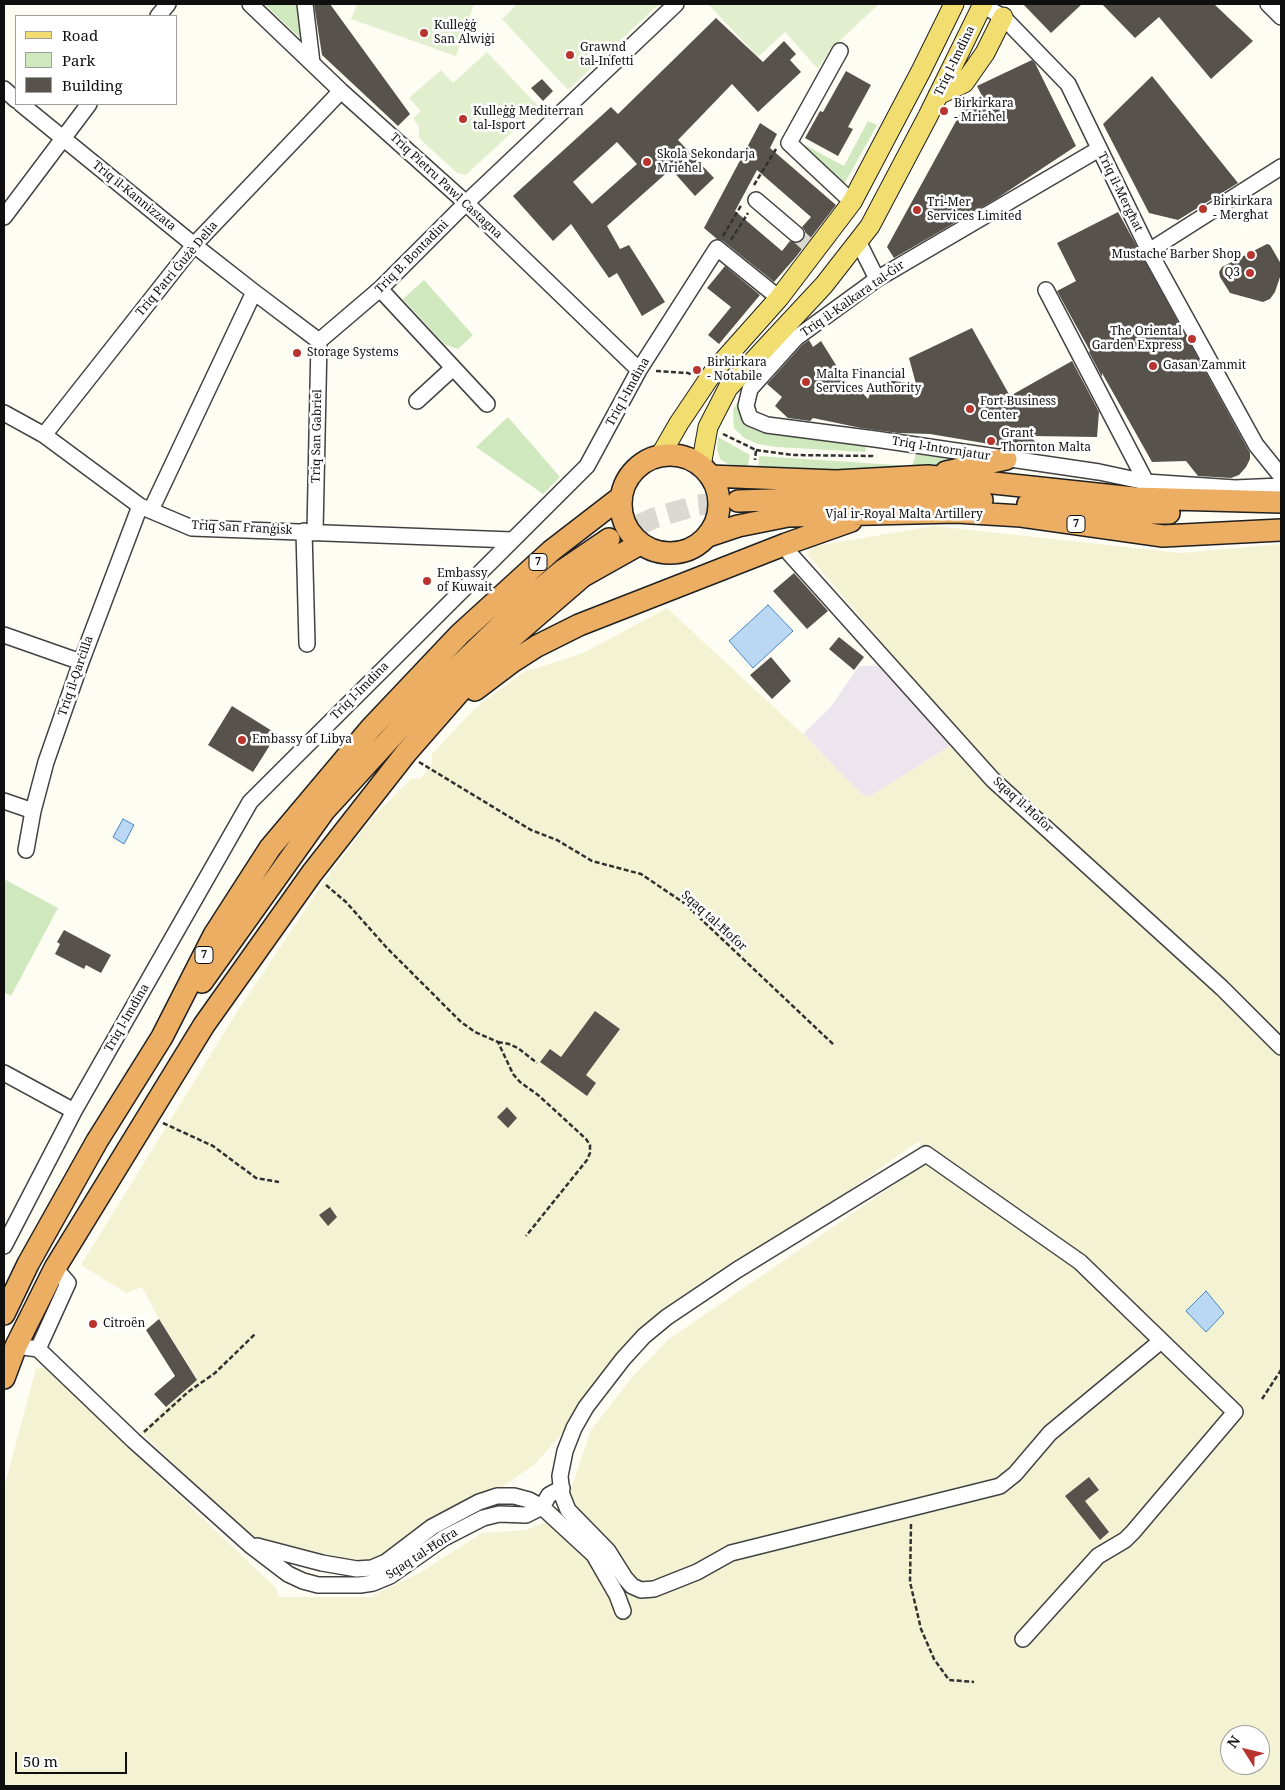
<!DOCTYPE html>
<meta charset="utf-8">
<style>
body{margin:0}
#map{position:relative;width:1285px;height:1790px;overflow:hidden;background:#fefdf3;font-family:"Noto Serif",serif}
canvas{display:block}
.frame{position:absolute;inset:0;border:5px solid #0f0f0f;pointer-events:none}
.legend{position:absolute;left:15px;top:15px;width:162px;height:90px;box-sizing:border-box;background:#fff;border:1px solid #9f9f9f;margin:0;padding:6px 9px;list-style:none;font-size:15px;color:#0f0f0f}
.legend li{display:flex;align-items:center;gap:10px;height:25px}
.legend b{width:25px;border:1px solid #9f9f9f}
.north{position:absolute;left:1220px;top:1725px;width:50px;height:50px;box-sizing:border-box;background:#fff;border:1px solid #9f9f9f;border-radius:50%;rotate:306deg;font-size:14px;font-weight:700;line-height:20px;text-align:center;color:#0f0f0f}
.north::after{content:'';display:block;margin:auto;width:18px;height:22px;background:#b8352f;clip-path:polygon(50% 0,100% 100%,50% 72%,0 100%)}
.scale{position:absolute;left:15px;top:1752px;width:112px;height:22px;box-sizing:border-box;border:2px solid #0f0f0f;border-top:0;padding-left:6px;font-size:15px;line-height:18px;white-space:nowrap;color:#0f0f0f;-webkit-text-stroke:4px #fff;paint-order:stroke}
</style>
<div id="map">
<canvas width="1285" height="1790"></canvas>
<div class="frame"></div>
<ul class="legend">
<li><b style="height:6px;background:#f1dd70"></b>Road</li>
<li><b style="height:14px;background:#cfe8bd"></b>Park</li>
<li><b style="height:14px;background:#58524c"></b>Building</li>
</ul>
<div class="north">N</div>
<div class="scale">50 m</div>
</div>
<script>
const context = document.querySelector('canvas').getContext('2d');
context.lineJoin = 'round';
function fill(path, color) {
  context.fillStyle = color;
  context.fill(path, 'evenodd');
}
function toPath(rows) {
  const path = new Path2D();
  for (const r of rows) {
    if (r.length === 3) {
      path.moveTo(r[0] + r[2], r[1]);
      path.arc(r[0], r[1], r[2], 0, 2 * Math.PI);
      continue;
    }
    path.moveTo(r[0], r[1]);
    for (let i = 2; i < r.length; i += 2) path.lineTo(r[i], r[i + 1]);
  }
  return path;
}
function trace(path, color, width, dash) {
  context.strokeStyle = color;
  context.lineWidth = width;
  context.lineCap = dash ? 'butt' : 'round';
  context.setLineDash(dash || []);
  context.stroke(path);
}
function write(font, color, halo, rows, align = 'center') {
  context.font = font + ' "Noto Serif",serif';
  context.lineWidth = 5;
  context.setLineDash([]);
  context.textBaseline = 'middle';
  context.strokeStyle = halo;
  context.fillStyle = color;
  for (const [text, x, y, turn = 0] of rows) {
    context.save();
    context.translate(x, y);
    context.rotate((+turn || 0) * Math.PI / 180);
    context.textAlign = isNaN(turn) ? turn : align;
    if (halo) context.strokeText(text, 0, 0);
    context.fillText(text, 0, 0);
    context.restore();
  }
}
fill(toPath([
 [859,666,882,666,903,693,916,703,952,745,869,797,860,793,803,734,830,708]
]), '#ede5ed');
fill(toPath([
 [934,526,1181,553,1281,544,1281,1786,4,1786,4,1488,36,1368,45,1368,276,1588,279,1597,369,1597,416,1575,482,1533,526,1530,562,1515,591,1430,633,1376,669,1339,925,1164,919,1141,737,1270,627,1350,567,1428,536,1463,500,1489,372,1567,282,1551,238,1526,141,1432,166,1407,197,1379,159,1319,142,1287,126,1293,81,1265,240,1007,323,883,372,818,412,778,420,779,432,764,432,754,475,708,524,672,583,653,667,608,803,734,860,793,869,797,952,745,937,708,807,554,815,546],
 [1230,1735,1260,1735,1260,1765,1230,1765]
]), '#f3f3d4');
fill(toPath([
 [264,4,297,4,300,38],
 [868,121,877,125,842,188,800,149,803,144,844,166],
 [424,280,473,335,458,349,444,344,403,299],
 [745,391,746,421,767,433,866,446,865,452,776,447,758,444,744,438,734,428,733,410],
 [508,417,560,477,543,494,476,447],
 [718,437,750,455,747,469,734,467,721,460,717,450],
 [916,454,948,459,948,463,913,470,758,473,759,456,912,466],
 [4,879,58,908,11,996,4,992]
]), '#cfe8bd');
fill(toPath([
 [357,4,474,4,456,56,351,19],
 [517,4,659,4,568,90,502,19],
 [708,4,879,4,830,50,818,69,785,32,758,57],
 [487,52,539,107,466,175,457,173,419,138,419,127,413,118,421,111,409,98,441,70,453,83]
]), '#e1efcf');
const water = toPath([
 [768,605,793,631,753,668,729,641,768,605],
 [123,819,134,825,124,844,113,837,123,819],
 [1206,1291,1224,1313,1206,1332,1186,1311,1206,1291]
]);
fill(water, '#bad8f3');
trace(water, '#4587c6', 1);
fill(toPath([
 [314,4,330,4,410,114,398,126,322,55],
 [1023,4,1082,4,1051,33],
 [1102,4,1214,4,1253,41,1211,79,1159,17,1135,38],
 [716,18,763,62,784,41,796,54,790,60,801,72,758,112,732,84,678,140,714,178,695,196,671,169,607,226,620,249,629,245,665,302,642,316,617,273,609,278,571,224,553,241,513,196,611,107,618,114],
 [617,142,637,164,592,204,573,182],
 [1032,60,1035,63,1076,146,996,199,894,258,887,247,966,103,982,96,977,86],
 [846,71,871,85,848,127,853,129,838,156,805,138,820,111,823,112],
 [1152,76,1238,183,1178,220,1149,213,1103,124],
 [542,79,553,91,543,101,531,88],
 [760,123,777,134,770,148,836,205,795,258,774,282,723,241,717,239,704,228],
 [757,170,811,217,802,227,805,231,803,240,799,243,790,241,782,251,735,211],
 [1118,212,1250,453,1250,459,1246,467,1239,475,1231,478,1198,476,1186,461,1152,462,1102,373,1102,377,1089,352,1090,351,1057,291,1076,281,1057,243],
 [1267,244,1270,245,1281,264,1281,274,1275,292,1270,299,1263,302,1230,293,1220,277,1219,272,1222,267],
 [725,266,760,295,719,344,708,335,731,307,707,288],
 [972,328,1010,396,1072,361,1099,412,1097,437,1031,436,1043,453,930,434,898,433,861,428,813,418,810,421,788,418,775,406,782,397,767,384,802,345,809,340,813,347,821,341,854,394,859,389,868,399,872,388,884,389,886,380,916,384,909,358],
 [794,573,828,611,807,629,773,591],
 [839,637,864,657,854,670,829,649],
 [771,657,791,681,772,699,750,675],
 [232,706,277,734,253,772,208,745],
 [64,930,111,955,101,973,86,965,84,969,55,954,60,944,57,942],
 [595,1011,620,1029,586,1075,596,1083,587,1096,540,1062,550,1049,561,1057],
 [507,1107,517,1118,508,1128,497,1117],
 [330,1207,337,1217,328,1226,319,1215],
 [159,1319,197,1380,166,1407,154,1394,175,1376,146,1330],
 [1089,1477,1099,1490,1085,1501,1109,1532,1100,1540,1065,1496]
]), '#58524c');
trace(toPath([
 [796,234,807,244]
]), '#dad9d1', 15, [15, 8]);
trace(toPath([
 [609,539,654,518,698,505,738,501]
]), '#dad9d1', 21, [21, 11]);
const minor = toPath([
 [250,4,341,91,466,203,639,370],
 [305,4,312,63],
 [1268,4,1281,17],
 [982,5,1003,17,1068,84,1149,251,1256,445,1281,476],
 [158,16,168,4],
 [840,51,789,143,852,202],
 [4,89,16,100],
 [21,104,194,245,254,292,319,341],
 [1099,149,877,279,796,338,750,389,746,406,750,418,767,425,875,439,1099,472,1146,482,1235,488,1281,486],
 [756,200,796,234],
 [4,217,89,104],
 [858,241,877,279],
 [1149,251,1281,167],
 [380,289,487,404],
 [1046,290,1146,482],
 [319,341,380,289,466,203,676,4],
 [417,401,453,368],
 [4,413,44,435,140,506,192,528,512,540],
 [44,435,194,245,341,91],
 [151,510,254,292],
 [304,531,307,644],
 [315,532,319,341],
 [786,544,790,554,993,780,1222,988,1281,1047],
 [4,635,81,662],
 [4,801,33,811],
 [26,850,33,811,46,762,81,662,140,506],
 [4,1073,74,1111],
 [4,1246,74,1111,250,802,587,466,639,370,717,248,779,298],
 [16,1346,38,1349,134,1441,250,1545,288,1574,303,1581,318,1585,360,1585,373,1583,390,1576,444,1538,483,1518,499,1514,526,1515,542,1507,549,1495,562,1488],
 [38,1349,68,1283,55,1268],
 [257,1546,322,1563,357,1569,372,1568,386,1562,432,1527,479,1502,497,1496,514,1496,529,1500,542,1507,594,1555,617,1595,623,1611],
 [1023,1639,1098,1556,1125,1540,1133,1532,1235,1412,1080,1262,926,1154,737,1270,667,1317,644,1336,623,1359,586,1407,574,1428,565,1451,560,1476,562,1495,568,1510,608,1551,625,1578,632,1586,641,1590,654,1589,697,1572,731,1553,1000,1486,1015,1474,1050,1433,1161,1341]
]);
const major = toPath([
 [938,95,964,83,985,53,1003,17],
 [660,456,679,423,714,371,779,298,852,202,921,71,954,4],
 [701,466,708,427,728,388,824,285,870,226,928,116,983,4]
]);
const highway = toPath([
 [670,504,49],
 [946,472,1006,459],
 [710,476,836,481,928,476,1134,498,1281,502],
 [738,501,928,495,982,500],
 [1028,504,1137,513,1169,513],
 [708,536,738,526,788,516,956,512,1021,516,1163,536,1281,530],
 [475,690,512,662,537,646,579,625,786,544,851,521],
 [202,982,324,811,441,683,526,601,562,571,609,539],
 [4,1314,28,1264,97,1141,162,1037,214,935,270,848,371,728,460,634,551,551,621,497],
 [4,1378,16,1346,55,1268,204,1025,312,873,406,753,475,674,510,639,583,576,640,544]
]);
trace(minor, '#424242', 18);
trace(major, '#202020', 21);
trace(highway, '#202020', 24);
trace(toPath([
 [754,185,776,149],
 [723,236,742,204],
 [731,240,748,213],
 [656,371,688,373,692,375],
 [723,434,756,450,755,460],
 [756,450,793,455,872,456,872,453],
 [419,762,531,830,557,840,592,861,641,874,684,903,834,1045],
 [326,885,346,902,387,948,461,1022,475,1032,498,1042,513,1074,520,1082,538,1095,560,1115,586,1139,590,1145,590,1153,587,1160,526,1236],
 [498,1042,509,1044,518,1048,537,1063],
 [163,1123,213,1146,256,1178,279,1182],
 [1262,1399,1281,1370],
 [144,1432,188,1392,215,1373,255,1334],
 [911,1524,910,1582,921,1629,934,1659,949,1680,974,1682]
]), '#313131', 2.5, [5, 2.5]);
trace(minor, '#fff', 15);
trace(major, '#f1dd70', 19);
trace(highway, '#ecae63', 21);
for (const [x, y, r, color] of [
 [424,33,5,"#b8352f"],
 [570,55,5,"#b8352f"],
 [944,111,5,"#b8352f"],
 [463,119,5,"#b8352f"],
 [647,162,5,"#b8352f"],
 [1203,209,5,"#b8352f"],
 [917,210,5,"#b8352f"],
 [1251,255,5,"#b8352f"],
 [1250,273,5,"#b8352f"],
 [1192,339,5,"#b8352f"],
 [297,353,5,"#b8352f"],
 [1153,366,5,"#b8352f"],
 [697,370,5,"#b8352f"],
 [806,382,5,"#b8352f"],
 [970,409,5,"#b8352f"],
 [991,441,5,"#b8352f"],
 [427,581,5,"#b8352f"],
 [242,740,5,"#b8352f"],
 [93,1324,5,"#b8352f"]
]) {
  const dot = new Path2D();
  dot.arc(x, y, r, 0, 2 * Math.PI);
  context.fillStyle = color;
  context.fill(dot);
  trace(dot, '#fff', 2);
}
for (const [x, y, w] of [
 [1076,524,18],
 [538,562,18],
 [204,955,18]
]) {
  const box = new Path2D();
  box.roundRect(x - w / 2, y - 8.5, w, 17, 4);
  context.fillStyle = '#fff';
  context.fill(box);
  trace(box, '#0f0f0f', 1);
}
write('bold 11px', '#0f0f0f', null, [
 ["7",1076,524],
 ["7",538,562],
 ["7",204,955]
]);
write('12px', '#0f0f0f', '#fff', [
 ["Kulleġġ",434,26],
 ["San Alwiġi",434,40],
 ["Grawnd",580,48],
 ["tal-Infetti",580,62],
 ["Birkirkara",954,104],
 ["- Mrieħel",954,118],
 ["Kulleġġ Mediterran",473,112],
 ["tal-Isport",473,126],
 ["Skola Sekondarja",657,155],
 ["Mrieħel",657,169],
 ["Birkirkara",1213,202],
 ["- Mergħat",1213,216],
 ["Tri-Mer",927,203],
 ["Services Limited",927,217],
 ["Mustache Barber Shop",1241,255,"right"],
 ["Q3",1240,273,"right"],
 ["The Oriental",1182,332,"right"],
 ["Garden Express",1182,346,"right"],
 ["Storage Systems",307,353],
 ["Birkirkara",707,363],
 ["- Notabile",707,377],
 ["Gasan Zammit",1163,366],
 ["Malta Financial",816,375],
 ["Services Authority",816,389],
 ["Fort Business",980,402],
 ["Center",980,416],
 ["Grant",1001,434],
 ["Thornton Malta",1001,448],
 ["Embassy",437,574],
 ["of Kuwait",437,588],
 ["Embassy of Libya",252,740],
 ["Citroën",103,1324]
], 'left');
write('12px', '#0f0f0f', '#fff', [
 ["Triq l-Imdina",955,61,-64],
 ["Triq Pietru Pawl Castagna",446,186,43],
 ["Triq il-Mergħat",1120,192,64],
 ["Triq il-Kannizzata",134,196,39],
 ["Triq B. Bontadini",412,257,-45],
 ["Triq Patri Ġużè Delia",177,269,-50],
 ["Triq il-Kalkara tal-Ġir",853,299,-35],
 ["Triq l-Imdina",628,392,-61],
 ["Triq San Gabriel",317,436,-89],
 ["Triq l-Intornjatur",941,449,9],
 ["Vjal ir-Royal Malta Artillery",904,515],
 ["Triq San Franġisk",242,528,3],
 ["Triq il-Qarċilla",76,676,-71],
 ["Triq l-Imdina",360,691,-45],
 ["Sqaq il-Ħofor",1023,805,42],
 ["Sqaq tal-Ħofor",714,921,42],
 ["Triq l-Imdina",127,1018,-60],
 ["Sqaq tal-Ħofra",422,1554,-33]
]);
</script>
